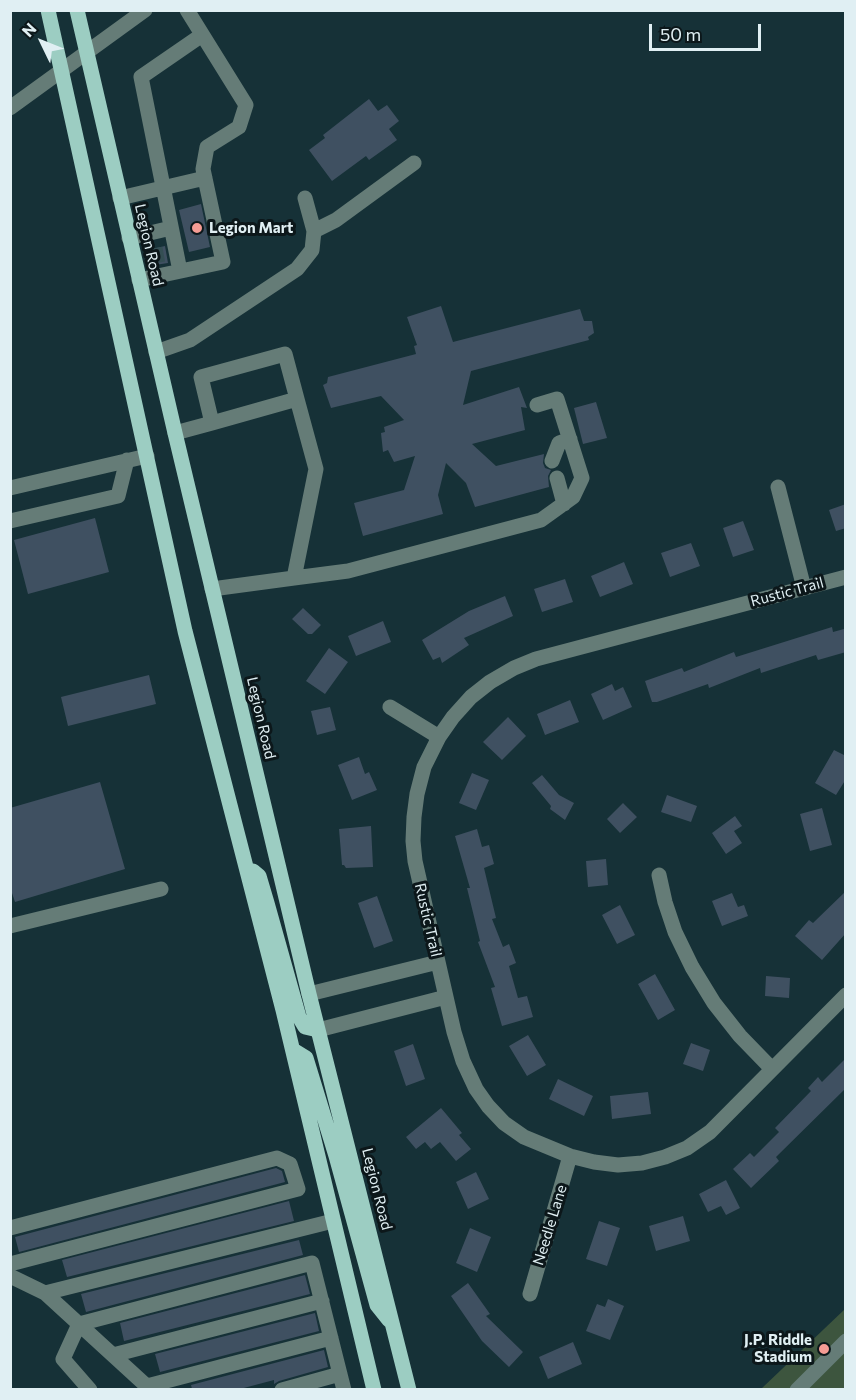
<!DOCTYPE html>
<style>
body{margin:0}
#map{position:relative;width:856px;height:1400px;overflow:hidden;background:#163137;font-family:Commissioner,sans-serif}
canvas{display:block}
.frame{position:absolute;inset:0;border:12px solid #e0eff3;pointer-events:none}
.north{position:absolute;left:12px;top:12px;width:60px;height:60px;-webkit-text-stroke:4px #0c171a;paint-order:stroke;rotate:313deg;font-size:16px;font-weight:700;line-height:24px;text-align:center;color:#e0eff3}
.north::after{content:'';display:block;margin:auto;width:21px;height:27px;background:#e0eff3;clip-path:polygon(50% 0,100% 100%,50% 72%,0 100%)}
.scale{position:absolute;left:649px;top:24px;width:112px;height:27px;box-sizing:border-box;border:3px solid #e0eff3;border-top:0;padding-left:8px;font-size:18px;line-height:21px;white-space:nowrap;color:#e0eff3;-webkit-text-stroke:4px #0c171a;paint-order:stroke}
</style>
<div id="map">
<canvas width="856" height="1400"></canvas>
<div class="frame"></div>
<div class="north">N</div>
<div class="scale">50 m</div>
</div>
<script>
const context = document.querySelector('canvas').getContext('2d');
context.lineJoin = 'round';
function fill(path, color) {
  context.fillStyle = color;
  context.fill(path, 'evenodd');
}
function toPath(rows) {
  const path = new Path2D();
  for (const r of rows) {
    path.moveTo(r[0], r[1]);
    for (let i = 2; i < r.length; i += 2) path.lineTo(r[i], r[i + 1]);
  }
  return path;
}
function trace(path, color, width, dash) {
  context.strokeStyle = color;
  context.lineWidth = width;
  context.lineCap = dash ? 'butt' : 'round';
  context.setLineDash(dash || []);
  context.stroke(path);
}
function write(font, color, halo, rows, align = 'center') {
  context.font = font + ' Commissioner,sans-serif';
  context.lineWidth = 6;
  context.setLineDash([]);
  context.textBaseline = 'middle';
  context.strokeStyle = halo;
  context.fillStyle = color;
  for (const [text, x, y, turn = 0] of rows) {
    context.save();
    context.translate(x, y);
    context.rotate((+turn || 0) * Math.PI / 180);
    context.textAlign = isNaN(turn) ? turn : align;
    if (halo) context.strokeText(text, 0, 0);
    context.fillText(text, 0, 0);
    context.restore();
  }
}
fill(toPath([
 [845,1309,845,1389,761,1389]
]), '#3d553e');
fill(toPath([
 [369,99,378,111,387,105,399,121,389,129,397,140,369,160,366,156,332,181,309,150,325,138,323,135],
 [201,204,210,247,189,252,179,210],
 [165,246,168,263,155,265,152,249],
 [441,306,453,342,580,309,584,321,592,321,594,333,588,337,589,340,471,371,463,405,519,387,527,408,521,407,525,430,472,444,496,466,544,454,543,463,545,468,551,470,548,476,549,487,475,507,466,483,446,463,438,495,443,514,363,536,354,503,404,490,415,456,394,462,388,450,383,452,381,433,385,432,384,427,404,420,381,396,331,408,323,385,327,383,328,377,416,354,414,346,417,345,407,317],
 [596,402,607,438,583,444,574,408],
 [846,504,846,528,836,531,829,510],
 [95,518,109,572,28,594,14,540],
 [743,521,754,550,733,557,723,528],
 [691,543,700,566,670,577,661,553],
 [624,562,633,584,600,597,591,576],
 [565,579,573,602,542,612,534,589],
 [505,596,513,616,464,638,469,645,442,663,440,657,433,660,422,640,469,611],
 [303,608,321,625,312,634,308,634,292,619],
 [383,621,391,642,356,656,348,636],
 [832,627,833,632,844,629,846,652,818,660,816,655,761,673,760,668,709,688,708,684,657,702,652,702,645,681,682,668,684,672,734,652,736,657],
 [329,648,348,662,325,694,306,681],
 [149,675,156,704,68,726,61,697],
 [612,684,615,691,623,687,632,707,603,720,591,694],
 [570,700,579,722,545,735,537,714],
 [330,707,336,730,317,735,311,711],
 [508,717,526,736,502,760,483,742],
 [834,750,846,756,846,779,836,795,815,783],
 [359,757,365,774,369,772,377,790,352,800,338,765],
 [472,773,489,780,476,810,459,803],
 [542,775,559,795,574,803,565,820,550,809,551,806,532,783],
 [100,782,125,869,15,902,10,887,10,808],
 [667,795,697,806,691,822,661,812],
 [623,803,637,817,620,833,607,819],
 [822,808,832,845,810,851,800,814],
 [735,816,742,826,734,831,742,843,726,854,712,833],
 [371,826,373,867,346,868,344,865,342,865,339,829],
 [477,829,482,847,489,845,494,864,484,868,496,918,492,919,503,947,509,944,516,963,509,966,518,998,527,996,533,1017,502,1026,491,988,495,987,478,942,480,941,467,888,470,888,455,836],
 [606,859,608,885,588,887,586,861],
 [846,891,846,933,822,960,795,936,809,920,813,923],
 [732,893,738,907,744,905,748,916,722,926,712,901],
 [377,896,393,941,374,948,358,903],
 [620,905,635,935,617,944,602,915],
 [655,974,675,1010,658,1020,638,984],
 [766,976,790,978,789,998,765,996],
 [528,1035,546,1065,527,1076,509,1046],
 [691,1043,710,1050,703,1071,683,1064],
 [413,1044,425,1079,406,1086,394,1051],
 [846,1058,846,1088,776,1157,779,1161,751,1188,733,1169,750,1153,754,1157,779,1132,775,1128,811,1091,808,1088,818,1077,822,1082],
 [558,1079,593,1096,584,1116,549,1099],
 [648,1092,651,1114,612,1119,610,1096],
 [441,1108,462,1133,459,1135,471,1149,456,1161,440,1142,431,1149,425,1142,416,1149,406,1137],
 [276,1168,282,1171,285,1182,19,1252,15,1237],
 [476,1172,489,1199,468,1209,456,1182],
 [726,1180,740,1208,726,1215,721,1206,708,1212,699,1194],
 [289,1201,294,1221,67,1277,62,1260],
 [683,1216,690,1241,656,1251,649,1226],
 [599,1221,620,1228,607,1266,586,1259],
 [470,1228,491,1237,477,1272,456,1263],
 [299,1240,303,1255,86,1312,81,1294],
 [305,1275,310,1294,124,1341,120,1323],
 [468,1283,490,1314,486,1316,523,1352,509,1367,482,1341,451,1296],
 [608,1299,624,1306,610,1340,586,1331,597,1304,605,1307],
 [315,1313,319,1331,160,1372,155,1354],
 [573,1342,582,1364,548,1379,539,1357],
 [324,1350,328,1367,279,1381,274,1384,274,1380,240,1389,192,1389,191,1385]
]), '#3f5061');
trace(toPath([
 [155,248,158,265]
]), '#344e53', 15, [15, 8]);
trace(toPath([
 [10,108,145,10],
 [120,198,205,178],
 [314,231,336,220,414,163],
 [129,238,171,228],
 [180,271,141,77,202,35],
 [139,280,223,262,203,169,207,147,239,127,246,105,187,10],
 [156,352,190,340,297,269,312,250,314,231,305,198],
 [175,433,212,423,297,399,285,354,201,377,212,423],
 [552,461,559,443,570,439],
 [557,478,564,504],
 [778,487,804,588],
 [10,488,147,456],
 [10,521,118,496,127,460],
 [846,577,536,659,514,668,490,682,471,697,453,717,439,737,424,767,417,794,414,817,413,841,415,861,454,1032,463,1061,476,1089,488,1106,504,1123,524,1137,570,1156,594,1162,618,1165,642,1163,665,1157,687,1148,710,1132,846,995],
 [294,578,348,571,541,520,573,497,582,478,557,399,537,405],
 [212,589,294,578,316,469,297,399],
 [390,707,439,737],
 [659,875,665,902,675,932,692,967,714,1003,740,1036,772,1069],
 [10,926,161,889],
 [309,994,438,962],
 [318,1030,446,997],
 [10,1228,277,1158,290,1164,298,1189,10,1264],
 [10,1276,45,1293],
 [530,1294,570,1156],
 [79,1324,312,1263,344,1390],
 [79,1324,63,1359,90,1390],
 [113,1355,322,1301],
 [147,1386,331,1338],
 [151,1390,45,1293,333,1221],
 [282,1390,340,1374],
 [797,1390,846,1341]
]), '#657c77', 15);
trace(toPath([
 [48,10,185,631,283,1010,374,1390],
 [77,10,175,433,309,994,409,1390],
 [253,871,259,876,267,903,299,1017,305,1027,318,1030],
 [293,1050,306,1058,336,1156,377,1305,389,1320]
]), '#9ccdc2', 15);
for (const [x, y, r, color] of [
 [197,228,6,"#f59c94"],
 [824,1349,6,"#f59c94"]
]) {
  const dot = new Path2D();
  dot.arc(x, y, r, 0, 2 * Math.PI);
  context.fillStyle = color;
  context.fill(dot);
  trace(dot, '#0c171a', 2);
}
write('bold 15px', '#e0eff3', '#0c171a', [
 ["Legion Mart",209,228],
 ["J.P. Riddle",812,1340,"right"],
 ["Stadium",812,1357,"right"]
], 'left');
write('15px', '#e0eff3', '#0c171a', [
 ["Legion Road",149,245,77],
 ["Rustic Trail",787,592,-15],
 ["Legion Road",261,718,77],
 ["Rustic Trail",428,920,77],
 ["Legion Road",377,1189,76],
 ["Needle Lane",550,1225,-73]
]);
</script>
